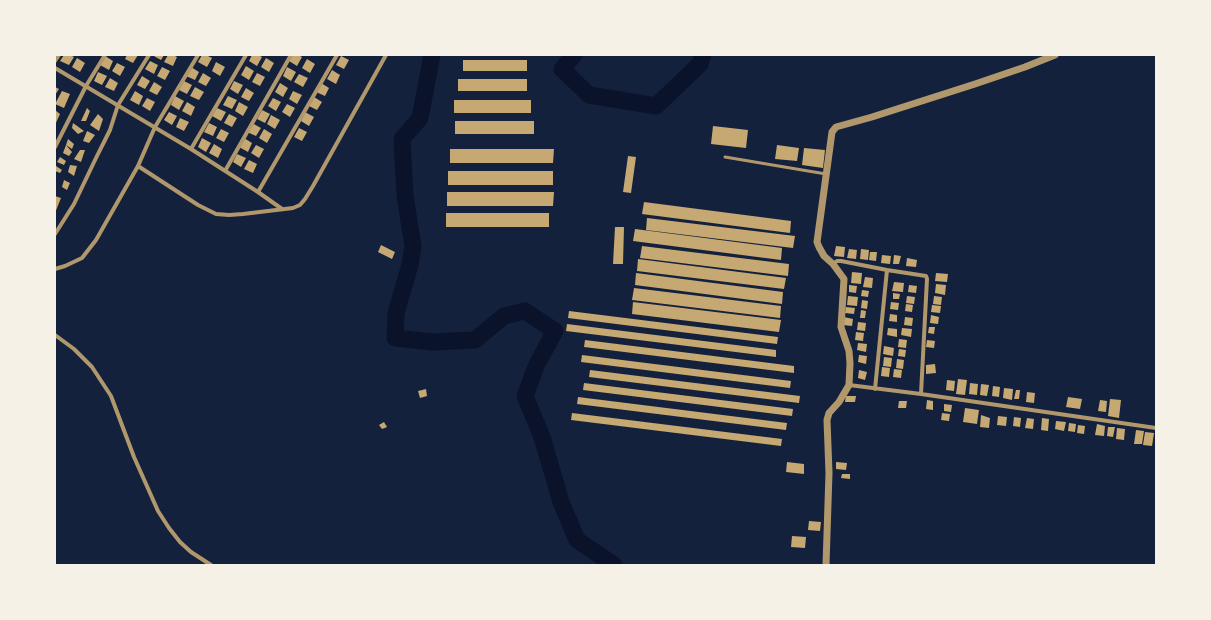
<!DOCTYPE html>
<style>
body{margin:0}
#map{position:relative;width:1211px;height:620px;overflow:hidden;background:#14213d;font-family:Mulish,sans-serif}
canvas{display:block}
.frame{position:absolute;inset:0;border:56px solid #f6f1e7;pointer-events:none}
</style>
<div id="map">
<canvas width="1211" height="620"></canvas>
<div class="frame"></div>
</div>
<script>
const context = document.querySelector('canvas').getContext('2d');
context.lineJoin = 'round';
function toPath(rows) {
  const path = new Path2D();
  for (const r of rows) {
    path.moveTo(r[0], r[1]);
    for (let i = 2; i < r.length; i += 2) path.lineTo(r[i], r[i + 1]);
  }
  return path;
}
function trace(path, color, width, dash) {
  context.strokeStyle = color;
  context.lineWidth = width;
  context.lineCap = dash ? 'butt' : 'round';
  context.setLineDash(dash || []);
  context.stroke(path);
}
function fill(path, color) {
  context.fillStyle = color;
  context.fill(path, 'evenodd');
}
trace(toPath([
 [432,55,420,118,402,139,405,196,413,246,410,265,396,313,395,338,433,342,475,340,504,316,525,311,555,331,537,364,525,396,542,437,561,502,577,540,614,565],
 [574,55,562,69,589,95,656,106,700,64,703,55]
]), '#0b132b', 17);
fill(toPath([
 [64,55,70,55,74,57,69,65,60,61],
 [127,55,138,55,133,63,125,59],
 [152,55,164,55,161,60],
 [168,55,173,55,177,57,173,66,164,62],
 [202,55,206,55,212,58,207,67,198,62],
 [252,55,258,55,262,57,257,66,249,61],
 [292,55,298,55,302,57,297,66,289,61],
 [105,56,113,61,109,70,100,65],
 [341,56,349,60,344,69,336,65],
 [77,58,85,63,80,72,72,67],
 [266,58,274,63,269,72,261,67],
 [307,59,315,64,310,73,302,68],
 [463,60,527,60,527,71,463,71],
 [150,61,158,65,154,74,145,69],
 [216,62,225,67,220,76,212,71],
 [117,63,125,67,120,76,112,71],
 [246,66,254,71,249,80,241,75],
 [162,67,170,71,165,80,157,76],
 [191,67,199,72,195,80,186,76],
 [287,67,296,72,291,81,283,76],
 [332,70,340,75,336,84,327,79],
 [98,72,107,76,102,85,94,81],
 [203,73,211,78,206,86,198,82],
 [257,73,265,77,260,86,252,82],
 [299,74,308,78,303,87,294,82],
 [142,76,150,81,145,89,137,85],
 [110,78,118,83,114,91,105,87],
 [458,79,527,79,527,91,458,91],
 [184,81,192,85,187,94,179,90],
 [234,81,243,85,238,94,230,89],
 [154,82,162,87,157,95,149,91],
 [280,83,288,88,283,97,275,92],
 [321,83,329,88,325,96,316,92],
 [55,87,59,89,55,95],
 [195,87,204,92,199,100,190,96],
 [246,88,254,93,249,101,241,97],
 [62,91,70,94,64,108,55,104],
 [135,91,143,96,139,105,130,100],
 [293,91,302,95,297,104,289,99],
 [175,96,184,101,179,110,171,105],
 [228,96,237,100,232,109,223,105],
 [314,97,322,102,317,110,309,106],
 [147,98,155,102,150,111,142,106],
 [273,98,281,102,276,111,268,106],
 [454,100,531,100,531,113,454,113],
 [187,102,195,107,191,116,182,111],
 [239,102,248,107,243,116,235,111],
 [287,104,295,108,290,117,282,112],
 [87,108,90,111,86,121,81,121],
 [217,108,226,112,221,121,212,116],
 [55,110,60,114,55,125],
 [262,110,270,114,265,123,257,119],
 [169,112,177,116,172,125,164,120],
 [305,112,314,117,309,126,301,121],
 [98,114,103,119,99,131,90,125],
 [229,114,237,118,232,127,224,123],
 [271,115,280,120,275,129,267,124],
 [180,118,189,122,184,131,176,127],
 [455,121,534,121,534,134,455,134],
 [73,123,84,131,78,134,72,128],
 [209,123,217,127,213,136,204,132],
 [252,123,261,128,256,136,247,132],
 [713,126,748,130,746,148,711,144],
 [299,128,307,132,302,141,294,137],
 [221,129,229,133,224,142,216,138],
 [264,129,272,134,267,143,259,138],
 [87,131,95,135,89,143,83,141],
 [202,138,211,143,206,152,198,147],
 [244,138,252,143,248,152,239,147],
 [68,139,74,144,72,149,66,145],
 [214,144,222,149,218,158,209,153],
 [66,145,72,152,69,156,63,153],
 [256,145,264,149,259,158,251,153],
 [777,145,799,148,797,161,775,159],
 [804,148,825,150,823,168,802,165],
 [450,149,554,149,553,163,450,163],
 [80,150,85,150,81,162,74,159],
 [237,154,246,158,241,167,233,162],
 [628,156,636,157,631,193,623,192],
 [60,157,66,161,64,165,57,162],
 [249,160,257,164,253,173,244,169],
 [70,165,77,166,74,176,68,172],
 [56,166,62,170,60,173,55,171,55,167],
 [448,171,553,171,553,185,448,185],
 [64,180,70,183,67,190,62,187],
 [447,192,554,192,553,206,447,206],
 [55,196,61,198,55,213],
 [644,202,791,221,790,233,642,214],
 [446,213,549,213,549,227,446,227],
 [647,218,795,236,793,248,646,230],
 [615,227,624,227,623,264,613,264],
 [635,229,782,248,781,260,633,241],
 [381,245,395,252,392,259,378,252],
 [642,246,789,264,788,276,640,258],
 [836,246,845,247,844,257,834,256],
 [849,249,857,250,856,259,847,258],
 [861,249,869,250,868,260,860,259],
 [870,252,877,252,876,261,869,260],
 [882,255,891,256,890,264,881,263],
 [894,255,901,256,899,264,893,264],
 [907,258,917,260,916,267,906,266],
 [638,259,786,278,784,289,637,271],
 [852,272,862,273,861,284,851,283],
 [636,273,783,292,782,304,635,285],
 [936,273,948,274,947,282,935,281],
 [865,277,873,278,872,288,863,287],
 [894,282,904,283,903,292,892,291],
 [936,284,946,285,945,295,935,293],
 [849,285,857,286,856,293,849,292],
 [909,285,917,286,916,293,908,292],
 [634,288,781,306,780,318,632,300],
 [862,290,869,291,868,297,861,296],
 [893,293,900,294,899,299,893,299],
 [848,296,858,297,857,306,847,305],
 [907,296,915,297,914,304,906,303],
 [934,296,942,297,941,305,933,304],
 [862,300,868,301,867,309,861,308],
 [633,302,781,320,779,332,632,314],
 [891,302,899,303,898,310,890,309],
 [906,304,913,305,912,312,905,311],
 [932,305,941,306,940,313,931,312],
 [846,307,855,308,854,314,845,313],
 [861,310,866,311,865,318,860,318],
 [569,311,778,337,777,344,568,318],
 [890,314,897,315,897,322,889,321],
 [931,315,939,317,938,324,930,323],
 [844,317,853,319,852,326,843,325],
 [905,317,913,318,912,326,904,325],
 [858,322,866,323,865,331,857,330],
 [567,324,776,350,776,357,566,331],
 [929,327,935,327,934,334,928,333],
 [888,328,897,329,897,337,887,335],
 [902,328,912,329,911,337,901,335],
 [856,332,864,333,863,341,855,340],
 [899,339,907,340,906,348,898,347],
 [585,340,794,366,794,373,584,347],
 [927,340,935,341,934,348,926,347],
 [858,343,867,344,866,352,857,350],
 [884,346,894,348,893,356,883,354],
 [899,349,906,350,905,357,898,356],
 [582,355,791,381,790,388,581,362],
 [859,355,867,356,866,364,858,362],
 [884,357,892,358,891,367,883,366],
 [897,359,904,360,903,369,896,368],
 [935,364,936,373,926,374,926,365],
 [882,367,890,368,889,377,881,376],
 [894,369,902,370,901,378,893,377],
 [590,370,800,396,799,403,589,377],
 [859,370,867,372,865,380,858,378],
 [958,379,967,380,965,395,956,394],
 [947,380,955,381,954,391,946,390],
 [584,383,793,409,792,416,583,390],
 [970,383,978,384,977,395,969,394],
 [981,384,989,385,987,396,980,395],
 [993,386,1000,387,999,397,992,396],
 [1004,388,1013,389,1012,400,1003,398],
 [426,389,427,396,420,398,418,391],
 [1016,390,1020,390,1019,399,1014,399],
 [1027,392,1035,393,1034,403,1026,402],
 [846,396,856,396,855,402,845,402],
 [578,397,787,423,786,430,577,404],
 [1068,397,1082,399,1080,409,1066,407],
 [1110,399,1121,400,1119,418,1108,416],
 [927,400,933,401,933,410,926,409],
 [1100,400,1107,401,1106,412,1098,411],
 [899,401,907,401,906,408,898,408],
 [944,404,952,405,951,412,944,411],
 [965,408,979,410,977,424,963,422],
 [572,413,782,439,781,446,571,420],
 [942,413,950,414,949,421,941,420],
 [981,415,990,418,989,428,980,427],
 [998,416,1007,417,1006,426,997,425],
 [1014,417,1021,418,1020,427,1013,426],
 [1027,418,1034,419,1033,429,1025,428],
 [1042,418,1049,419,1048,431,1041,430],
 [1056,421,1066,422,1064,431,1055,429],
 [384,422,387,427,382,429,379,425],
 [1069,423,1076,424,1075,432,1068,431],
 [1097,424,1105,426,1104,436,1095,435],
 [1078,425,1085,426,1084,434,1077,433],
 [1108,427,1115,427,1113,437,1107,436],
 [1117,428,1125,429,1124,440,1116,439],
 [1136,430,1144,431,1142,444,1134,444],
 [1145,432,1154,433,1152,446,1143,445],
 [787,462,804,464,804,474,786,472],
 [836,462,847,463,846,470,836,469],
 [842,474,850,474,850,479,841,478],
 [809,521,821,522,820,531,808,530],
 [792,536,806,537,805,548,791,547]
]), '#c6a872');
trace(toPath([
 [725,157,826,174]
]), '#b1986c', 3);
trace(toPath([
 [55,61,59,55],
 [55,68,191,149,258,192,282,209],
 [55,147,86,86,105,55],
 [191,149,246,55],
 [138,166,198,205,216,214,229,215,243,214,293,208,300,205,305,199,313,186,386,55],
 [225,171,291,55],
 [258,192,337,55],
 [55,234,74,204,96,158,110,130,118,105,149,55],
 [833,264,837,261,841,261,887,270,926,276,927,279,921,394],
 [55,269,65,266,82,258,96,240,138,166,155,127,198,55],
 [55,335,74,349,92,367,111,396,134,457,158,511,169,528,180,542,191,552,211,565],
 [849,385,921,394,1156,428],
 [875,389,887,270]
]), '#b1986c', 4);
trace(toPath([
 [826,565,829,473,827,420,829,413,839,402,849,385,850,363,849,351,841,327,844,279,833,264,824,256,819,247,817,242,832,132,836,127,872,117,975,84,1025,67,1055,55]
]), '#b1986c', 7);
</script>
